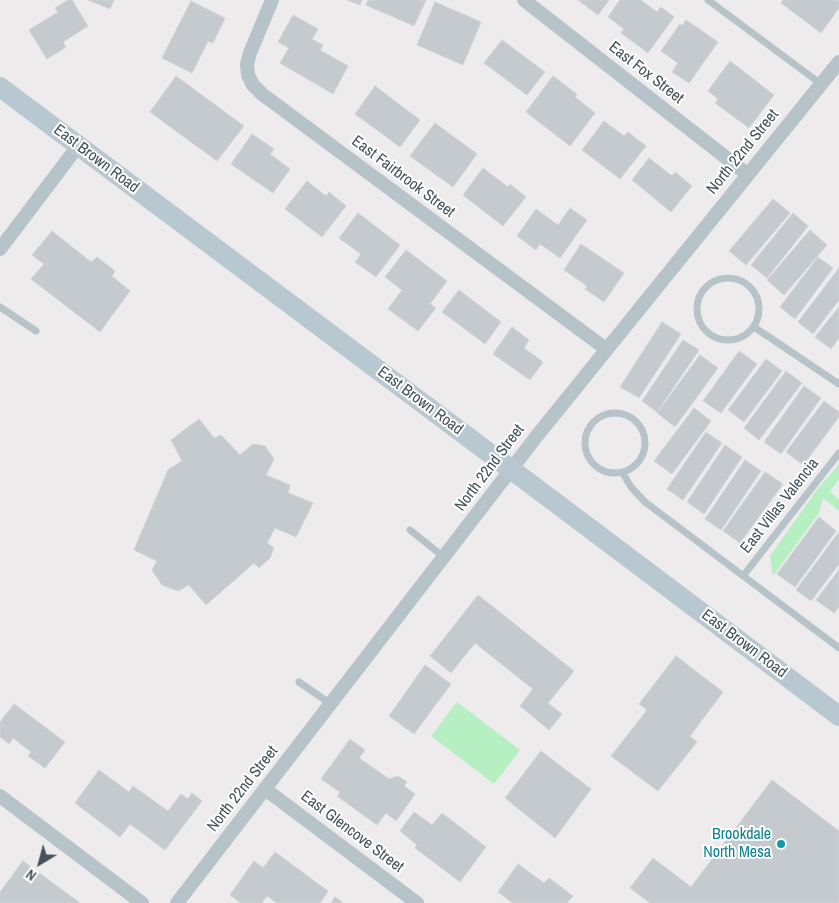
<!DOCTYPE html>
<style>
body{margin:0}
#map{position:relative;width:839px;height:903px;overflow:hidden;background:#eeebec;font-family:"Archivo Narrow",sans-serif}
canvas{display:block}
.north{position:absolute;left:15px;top:838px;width:50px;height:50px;-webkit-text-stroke:4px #fff;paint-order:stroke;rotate:217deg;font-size:14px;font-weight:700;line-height:20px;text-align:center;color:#435359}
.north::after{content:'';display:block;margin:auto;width:18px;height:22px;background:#435359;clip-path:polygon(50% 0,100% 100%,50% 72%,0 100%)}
</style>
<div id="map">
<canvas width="839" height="903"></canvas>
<div class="north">N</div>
</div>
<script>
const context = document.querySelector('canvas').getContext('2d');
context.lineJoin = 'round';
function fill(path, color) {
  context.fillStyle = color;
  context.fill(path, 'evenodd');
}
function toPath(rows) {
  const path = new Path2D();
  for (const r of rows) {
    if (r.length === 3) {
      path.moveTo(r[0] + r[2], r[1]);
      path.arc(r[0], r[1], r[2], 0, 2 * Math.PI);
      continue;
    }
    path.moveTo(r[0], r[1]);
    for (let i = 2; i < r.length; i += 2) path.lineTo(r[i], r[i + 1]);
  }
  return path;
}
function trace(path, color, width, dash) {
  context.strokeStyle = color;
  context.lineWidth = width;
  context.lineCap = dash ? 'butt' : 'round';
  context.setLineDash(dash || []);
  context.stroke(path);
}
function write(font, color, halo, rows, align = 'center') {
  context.font = font + ' "Archivo Narrow",sans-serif';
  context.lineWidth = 4;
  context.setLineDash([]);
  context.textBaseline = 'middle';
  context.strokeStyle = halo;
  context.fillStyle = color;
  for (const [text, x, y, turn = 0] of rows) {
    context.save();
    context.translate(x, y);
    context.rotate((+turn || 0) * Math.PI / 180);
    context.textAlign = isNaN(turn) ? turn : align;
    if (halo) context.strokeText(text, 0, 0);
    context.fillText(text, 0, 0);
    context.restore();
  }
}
fill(toPath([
 [839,464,839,479,830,491,839,500,839,511,823,498,819,513,773,576,770,556,816,491],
 [457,702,520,750,494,784,431,736]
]), '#b6efc2');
const building = toPath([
 [68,0,72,0,88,26,63,42,66,47,47,59,29,30,58,12,55,8,68,0],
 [88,0,114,0,110,9,88,0],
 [347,0,362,0,360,5,347,0],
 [368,0,426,0,414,26,366,5,368,0],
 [578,0,609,0,598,15,578,0],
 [620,0,641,0,657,12,661,7,674,17,648,53,621,33,624,29,608,17,620,0],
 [783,0,837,0,839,1,839,8,821,33,781,3,783,0],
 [191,1,225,18,213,43,208,41,192,73,162,58,191,1],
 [435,2,481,22,463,65,417,45,435,2],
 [293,15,318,29,312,39,323,45,320,50,348,66,333,94,280,63,289,48,278,42,293,15],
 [686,20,718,42,689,83,672,72,678,63,661,51,680,24,682,26,686,20],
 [502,40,545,72,527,95,484,63,502,40],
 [730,61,774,95,749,128,715,103,718,99,708,91,730,61],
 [176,76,244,126,217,161,150,112,176,76],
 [553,76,577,94,575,97,595,113,570,146,526,112,553,76],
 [375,86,420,120,400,147,355,114,375,86],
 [604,121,624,136,628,132,646,146,620,179,582,150,604,121],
 [435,123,477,154,453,187,410,156,435,123],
 [252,134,274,149,270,154,290,169,273,193,231,164,252,134],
 [649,158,672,176,675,172,692,186,671,212,632,180,649,158],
 [483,168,508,187,510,184,526,197,503,226,463,195,483,168],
 [307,181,326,196,329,192,346,206,322,237,285,209,307,181],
 [773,199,790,213,746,265,729,251,773,199],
 [570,208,587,220,560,258,540,244,536,250,517,236,536,209,558,225,570,208],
 [358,213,400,245,376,277,355,262,361,254,339,238,358,213],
 [793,213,808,226,767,278,751,265,793,213],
 [810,230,827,245,784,295,767,280,810,230],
 [52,231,91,262,97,257,115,271,112,276,130,291,100,332,31,279,44,264,32,255,52,231],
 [581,244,624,273,604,302,585,289,587,286,564,270,581,244],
 [406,250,447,281,430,304,436,308,418,331,388,309,402,290,385,277,406,250],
 [818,257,833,268,795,319,780,307,818,257],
 [839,268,839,300,813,334,798,322,839,268],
 [459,290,501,322,485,344,442,312,459,290],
 [839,307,839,338,831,349,815,337,839,307],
 [662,322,681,334,639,398,620,387,662,322],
 [512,327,529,340,524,348,543,362,530,380,493,354,512,327],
 [683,340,699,350,657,412,642,401,683,340],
 [739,351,757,364,721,413,703,401,739,351],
 [700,355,718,368,675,427,657,413,700,355],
 [766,359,782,371,744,422,728,410,766,359],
 [786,371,802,383,759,440,744,428,786,371],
 [804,386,821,398,781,454,764,442,804,386],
 [824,401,839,412,839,417,803,465,786,452,824,401],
 [694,408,711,421,672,474,654,461,694,408],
 [199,419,214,438,221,435,240,455,253,444,265,446,274,459,266,475,290,485,288,493,313,503,296,537,275,528,267,543,274,548,270,558,259,568,254,563,206,605,189,585,178,591,162,585,152,570,157,561,134,550,168,470,182,461,171,440,199,419],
 [706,432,722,443,683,500,667,489,706,432],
 [725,445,742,457,704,514,687,502,725,445],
 [745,460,761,471,721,530,705,519,745,460],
 [765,472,783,484,740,543,723,531,765,472],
 [819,517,836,531,795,587,777,574,819,517],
 [839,532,839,564,811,601,796,590,839,532],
 [839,570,839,607,834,613,816,600,839,570],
 [478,595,574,671,548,703,562,714,549,730,520,706,533,689,475,643,451,673,430,656,478,595],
 [676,656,723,692,690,736,697,742,658,791,611,756,647,710,639,704,676,656],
 [425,665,451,684,414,734,389,716,425,665],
 [14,704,65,742,45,768,28,756,31,752,13,738,9,744,0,737,0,722,14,704],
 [350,739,365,750,359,758,389,779,398,776,407,782,404,786,415,794,396,821,386,813,377,825,337,796,340,792,321,779,350,739],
 [541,751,591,789,555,838,505,798,541,751],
 [99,770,129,792,133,786,168,811,181,794,188,799,192,793,202,801,165,850,130,824,120,837,75,803,99,770],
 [772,780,839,831,839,903,650,903,630,888,653,858,691,887,772,780],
 [414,812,432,825,442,813,486,847,460,882,415,848,417,845,400,831,414,812],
 [275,852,328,891,320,903,277,903,267,896,262,903,241,903,230,895,254,861,263,868,275,852],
 [23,861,80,903,0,903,0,892,23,861],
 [518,864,544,883,549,878,573,896,567,903,513,903,498,892,518,864],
 [335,897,343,903,331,903,335,897]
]);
fill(building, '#c5cacf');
trace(building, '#cfd3d7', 1);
trace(toPath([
 [708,0,821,84],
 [728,309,31],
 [0,307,36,331],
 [754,327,839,384],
 [615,443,30],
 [622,472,631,487,645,502,839,648],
 [410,530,444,557],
 [743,576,839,453],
 [299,682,331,704]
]), '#b6c3c9', 7);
trace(toPath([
 [272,0,250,53,247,64,248,75,253,85,262,94,606,349],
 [524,0,747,174],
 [0,249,78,146],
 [265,789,417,903],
 [0,796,142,903],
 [177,903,536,437,839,62]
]), '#b6c3c9', 14);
trace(toPath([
 [0,87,556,503,839,716]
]), '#b8c8d1', 20);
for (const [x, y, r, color] of [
 [781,844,5,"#0f9aa8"]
]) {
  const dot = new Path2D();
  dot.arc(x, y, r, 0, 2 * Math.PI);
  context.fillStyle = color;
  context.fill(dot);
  trace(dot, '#fff', 2);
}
write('16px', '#435359', '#fff', [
 ["East Fox Street",646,73,38],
 ["North 22nd Street",743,152,-51],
 ["East Brown Road",96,159,37],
 ["East Fairbrook Street",403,177,37],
 ["East Brown Road",420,401,37],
 ["North 22nd Street",490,468,-53],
 ["East Villas Valencia",780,506,-52],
 ["East Brown Road",744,644,37],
 ["North 22nd Street",243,789,-52],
 ["East Glencove Street",352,832,37]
]);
write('16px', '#0d838f', '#fff', [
 ["Brookdale",771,835],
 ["North Mesa",771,853]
], 'right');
</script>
